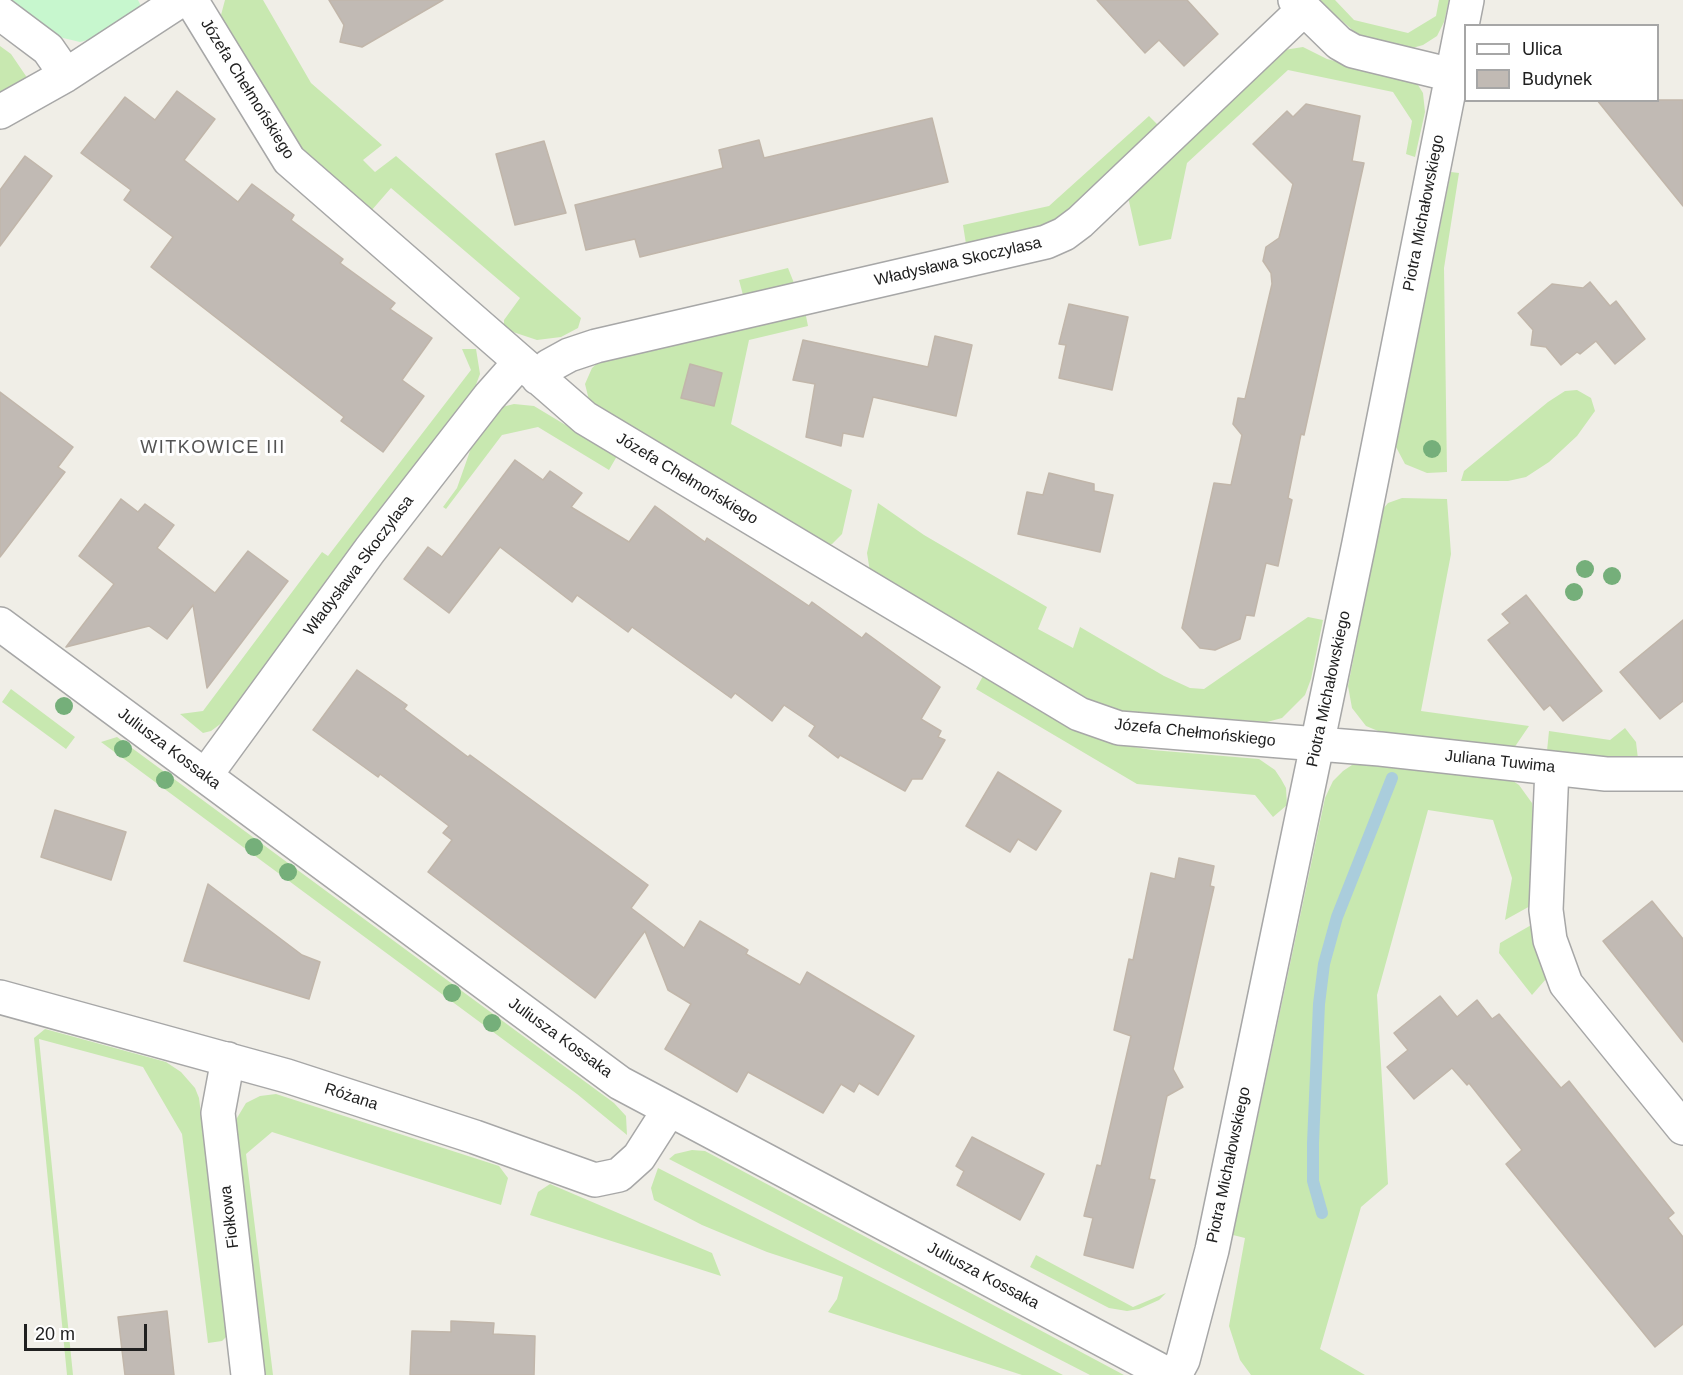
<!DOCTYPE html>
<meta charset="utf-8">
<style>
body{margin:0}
#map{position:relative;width:1683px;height:1375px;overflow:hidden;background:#f0eee7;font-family:Arial,sans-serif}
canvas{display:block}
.legend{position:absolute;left:1464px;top:24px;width:195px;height:78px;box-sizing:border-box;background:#fff;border:2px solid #a6a6a6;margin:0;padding:8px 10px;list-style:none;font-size:18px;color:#202020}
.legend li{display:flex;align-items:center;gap:12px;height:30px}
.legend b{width:30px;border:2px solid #a6a6a6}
.scale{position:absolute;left:24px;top:1324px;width:123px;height:27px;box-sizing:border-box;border:3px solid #202020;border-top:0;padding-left:8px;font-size:18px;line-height:21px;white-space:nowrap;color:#202020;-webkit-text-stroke:4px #fff;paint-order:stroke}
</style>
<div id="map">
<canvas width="1683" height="1375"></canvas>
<ul class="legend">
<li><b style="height:8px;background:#fff"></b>Ulica</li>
<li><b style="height:16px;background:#c1bab4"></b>Budynek</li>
</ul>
<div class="scale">20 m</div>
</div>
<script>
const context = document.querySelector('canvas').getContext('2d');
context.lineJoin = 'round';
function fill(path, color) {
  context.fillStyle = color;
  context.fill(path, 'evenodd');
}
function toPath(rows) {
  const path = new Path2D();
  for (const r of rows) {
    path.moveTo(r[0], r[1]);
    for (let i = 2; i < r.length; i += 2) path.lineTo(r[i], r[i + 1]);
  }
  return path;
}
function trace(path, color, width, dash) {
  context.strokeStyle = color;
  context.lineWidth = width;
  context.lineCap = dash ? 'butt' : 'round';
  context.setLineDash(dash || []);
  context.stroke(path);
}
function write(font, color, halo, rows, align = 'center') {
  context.font = font + ' Arial,sans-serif';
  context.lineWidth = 6;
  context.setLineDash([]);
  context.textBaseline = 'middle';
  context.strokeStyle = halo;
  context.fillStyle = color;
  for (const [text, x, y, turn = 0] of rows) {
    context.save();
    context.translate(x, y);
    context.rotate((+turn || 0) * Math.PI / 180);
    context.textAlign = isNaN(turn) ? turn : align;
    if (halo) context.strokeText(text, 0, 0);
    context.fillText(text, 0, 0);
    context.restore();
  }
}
fill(toPath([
 [225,0,263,0,311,83,382,145,363,160,375,172,396,156,581,318,578,328,561,337,537,340,510,331,504,326,504,320,520,298,391,188,371,211,301,151,225,29,221,15],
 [1318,0,1335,0,1354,20,1408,33,1436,16,1439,0,1449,0,1444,22,1437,36,1423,45,1409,49,1357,34],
 [0,46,11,54,28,79,0,95],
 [1303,47,1327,59,1408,80,1418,85,1423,93,1425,112,1415,157,1406,154,1412,121,1393,92,1288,70,1187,163,1171,239,1139,246,1128,197,1284,50],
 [1149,116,1158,125,1065,214,1039,227,966,244,963,225,1049,206],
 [1451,172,1459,173,1444,268,1447,472,1427,473,1405,464,1396,447],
 [788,268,794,283,743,295,739,280],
 [805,311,808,326,749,340,731,424,852,490,842,534,832,544,826,545,595,406,589,400,585,384,592,368,600,361],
 [462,349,476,349,480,374,471,398,223,722,211,731,203,733,180,714,203,711,322,552,328,556,471,370],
 [1577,390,1591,398,1595,411,1577,436,1549,462,1526,477,1508,481,1461,481,1464,471,1548,402,1565,391],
 [514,404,534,406,617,456,609,470,538,427,502,435,446,509,443,507,457,488,477,431,502,407],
 [1402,498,1447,499,1451,554,1421,711,1529,726,1514,748,1383,733,1366,726,1352,708,1348,686,1383,509,1388,503],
 [878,503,924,535,1047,607,1038,629,1073,648,1080,627,1164,676,1190,688,1204,689,1308,617,1323,620,1311,679,1305,695,1282,718,1267,722,1120,711,1084,700,870,572,867,553],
 [983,676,1075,729,1117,744,1152,750,1259,759,1275,770,1281,779,1286,788,1287,805,1273,817,1255,795,1137,784,976,689],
 [11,689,75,737,66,749,2,702],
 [1625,728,1636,742,1638,759,1607,758,1547,751,1549,731,1610,740],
 [117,737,614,1103,626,1116,627,1135,577,1094,101,742],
 [1363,764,1492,777,1513,781,1519,785,1532,803,1534,821,1532,905,1505,920,1512,878,1493,820,1428,810,1377,995,1388,1184,1361,1207,1320,1349,1365,1375,1251,1375,1240,1360,1229,1326,1245,1238,1233,1235,1325,798,1333,781,1343,771,1352,765],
 [1533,924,1536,947,1546,979,1532,995,1499,953,1500,943],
 [45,1029,166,1062,181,1072,195,1088,199,1098,228,1335,222,1341,208,1343,182,1134,143,1067,39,1039,73,1375,67,1375,34,1038],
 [276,1094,499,1166,508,1178,501,1205,272,1132,246,1154,273,1375,265,1375,234,1123,246,1103,260,1096],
 [692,1150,705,1151,1124,1375,1090,1375,669,1159,675,1154],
 [658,1168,1063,1375,1022,1375,828,1312,837,1299,843,1277,767,1252,702,1225,654,1200,651,1188],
 [550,1184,712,1253,721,1276,530,1215,538,1192],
 [1036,1255,1133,1307,1166,1293,1159,1300,1139,1309,1127,1311,1109,1308,1030,1267]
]), '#c8e8b0');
fill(toPath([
 [11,0,138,0,141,6,88,40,80,42,59,37]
]), '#c7f7ce');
trace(toPath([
 [1322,1213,1313,1181,1313,1143,1319,1004,1324,964,1337,917,1392,778]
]), '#aacddc', 12);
const building = toPath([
 [329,0,443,0,362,47,340,42,344,25,329,0],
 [1097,0,1187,0,1218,34,1184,66,1159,40,1145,53,1097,0],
 [177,91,215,119,184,160,238,202,252,184,294,215,291,220,343,259,340,263,395,303,390,309,432,338,402,380,424,396,383,452,341,421,344,417,151,267,173,237,124,200,131,190,81,153,125,97,155,120,177,91],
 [1597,100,1683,100,1683,206,1618,126,1597,100],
 [1306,104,1360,116,1352,161,1364,163,1304,435,1301,434,1288,498,1292,500,1278,566,1266,563,1254,616,1246,615,1240,639,1215,650,1200,648,1182,628,1214,483,1231,485,1242,435,1233,424,1238,398,1245,399,1272,284,1271,273,1263,261,1266,247,1279,238,1293,184,1253,144,1287,111,1293,117,1306,104],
 [932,118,948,182,640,257,635,239,586,250,575,205,723,168,719,150,759,140,764,158,932,118],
 [544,141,566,213,515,225,496,154,544,141],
 [25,156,52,176,0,246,0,190,25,156],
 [1590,282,1610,306,1616,301,1645,339,1615,364,1596,341,1580,354,1577,352,1561,365,1546,347,1531,345,1533,330,1518,313,1552,284,1583,288,1590,282],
 [1069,304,1128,317,1112,390,1059,378,1066,345,1059,344,1069,304],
 [935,336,972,345,956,416,873,397,863,437,843,433,841,446,806,437,815,384,793,380,803,340,928,367,935,336],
 [690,364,722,373,714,406,681,398,690,364],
 [0,392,73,447,58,467,65,472,0,557,0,392],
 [515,460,543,480,550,471,582,493,571,507,629,542,655,506,705,542,707,538,809,606,812,602,862,638,866,633,940,687,921,719,941,731,938,737,945,740,922,779,912,779,905,791,840,755,838,758,809,736,815,726,784,705,772,721,735,693,731,698,632,627,628,632,577,595,572,602,500,547,449,613,404,579,428,547,442,557,515,460],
 [1049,473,1094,484,1094,491,1113,495,1100,552,1018,534,1027,492,1043,495,1049,473],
 [121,499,138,512,145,504,174,525,157,548,215,593,248,551,288,581,207,688,193,605,167,639,149,626,66,647,114,584,79,556,121,499],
 [1526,595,1602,691,1563,721,1550,705,1544,710,1488,640,1510,623,1502,614,1526,595],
 [1683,620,1683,701,1660,719,1620,672,1683,620],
 [357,670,407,705,404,709,468,757,470,755,648,885,631,908,684,948,700,921,748,950,746,954,800,985,807,972,914,1036,878,1095,859,1083,854,1092,841,1084,823,1113,748,1072,737,1092,665,1049,691,1004,668,990,645,931,595,998,428,872,452,840,443,833,449,826,380,774,378,777,313,730,357,670],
 [998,772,1061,811,1036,850,1018,839,1010,852,966,826,998,772],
 [55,810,126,832,111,880,41,857,55,810],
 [1179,858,1214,866,1210,886,1214,887,1173,1069,1183,1087,1167,1096,1149,1179,1155,1180,1133,1268,1084,1255,1093,1218,1084,1216,1097,1165,1101,1166,1131,1036,1114,1030,1129,959,1133,960,1151,873,1175,879,1179,858],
 [208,884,302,955,320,962,309,999,184,961,208,884],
 [1652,901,1683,939,1683,1042,1603,941,1652,901],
 [1440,996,1457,1017,1477,1000,1492,1019,1499,1014,1561,1088,1569,1081,1674,1213,1668,1218,1683,1237,1683,1324,1655,1347,1506,1164,1522,1150,1469,1083,1467,1085,1452,1068,1414,1099,1387,1067,1408,1050,1394,1033,1440,996],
 [972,1137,1044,1174,1020,1220,957,1185,964,1171,956,1166,972,1137],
 [167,1311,174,1375,125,1375,118,1317,167,1311],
 [451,1321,494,1323,493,1334,535,1336,534,1375,410,1375,412,1331,451,1332,451,1321]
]);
fill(building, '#c1bab4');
trace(building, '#c1b6aa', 1.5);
const minor = toPath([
 [191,0,289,160,585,418,1079,714,1119,728,1380,749,1606,774,1683,774],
 [1295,0,1339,43,1353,51,1452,75],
 [0,13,48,49,66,75],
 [0,112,66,75,181,0],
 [538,378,549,366,569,355,596,346,1046,242,1064,234,1080,222,1304,9],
 [0,624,620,1083,1169,1375],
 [1552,768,1546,910,1550,940,1566,984,1683,1128],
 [205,776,370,550,489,397,520,362],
 [0,997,287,1076,475,1137,595,1180,619,1175,639,1157,669,1110],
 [228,1059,218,1113,248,1375],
 [1175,1375,1183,1360,1212,1250,1359,543,1467,0]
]);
trace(minor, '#a7a7a7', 36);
trace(minor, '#fff', 33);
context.fillStyle = '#75af7a';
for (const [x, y] of [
 [1432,449],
 [1585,569],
 [1612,576],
 [1574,592],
 [64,706],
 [123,749],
 [165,780],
 [254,847],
 [288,872],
 [452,993],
 [492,1023]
]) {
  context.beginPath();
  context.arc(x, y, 9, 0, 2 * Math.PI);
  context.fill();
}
write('16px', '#202020', '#fff', [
 ["Józefa Chełmońskiego",247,89,58],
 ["Piotra Michałowskiego",1424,213,-79],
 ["Władysława Skoczylasa",958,262,-13],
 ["Józefa Chełmońskiego",687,479,31],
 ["Władysława Skoczylasa",359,566,-53],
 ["Piotra Michałowskiego",1329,689,-78],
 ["Józefa Chełmońskiego",1195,733,6],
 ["Juliusza Kossaka",169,749,37],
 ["Juliana Tuwima",1500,762,6],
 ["Juliusza Kossaka",560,1038,36],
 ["Różana",351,1097,18],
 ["Piotra Michałowskiego",1229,1165,-78],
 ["Fiołkowa",230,1217,-97],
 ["Juliusza Kossaka",983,1276,28]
]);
context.letterSpacing = '1.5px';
write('18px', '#535353', '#fff', [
 ["WITKOWICE III",213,448]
]);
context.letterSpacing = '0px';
</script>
